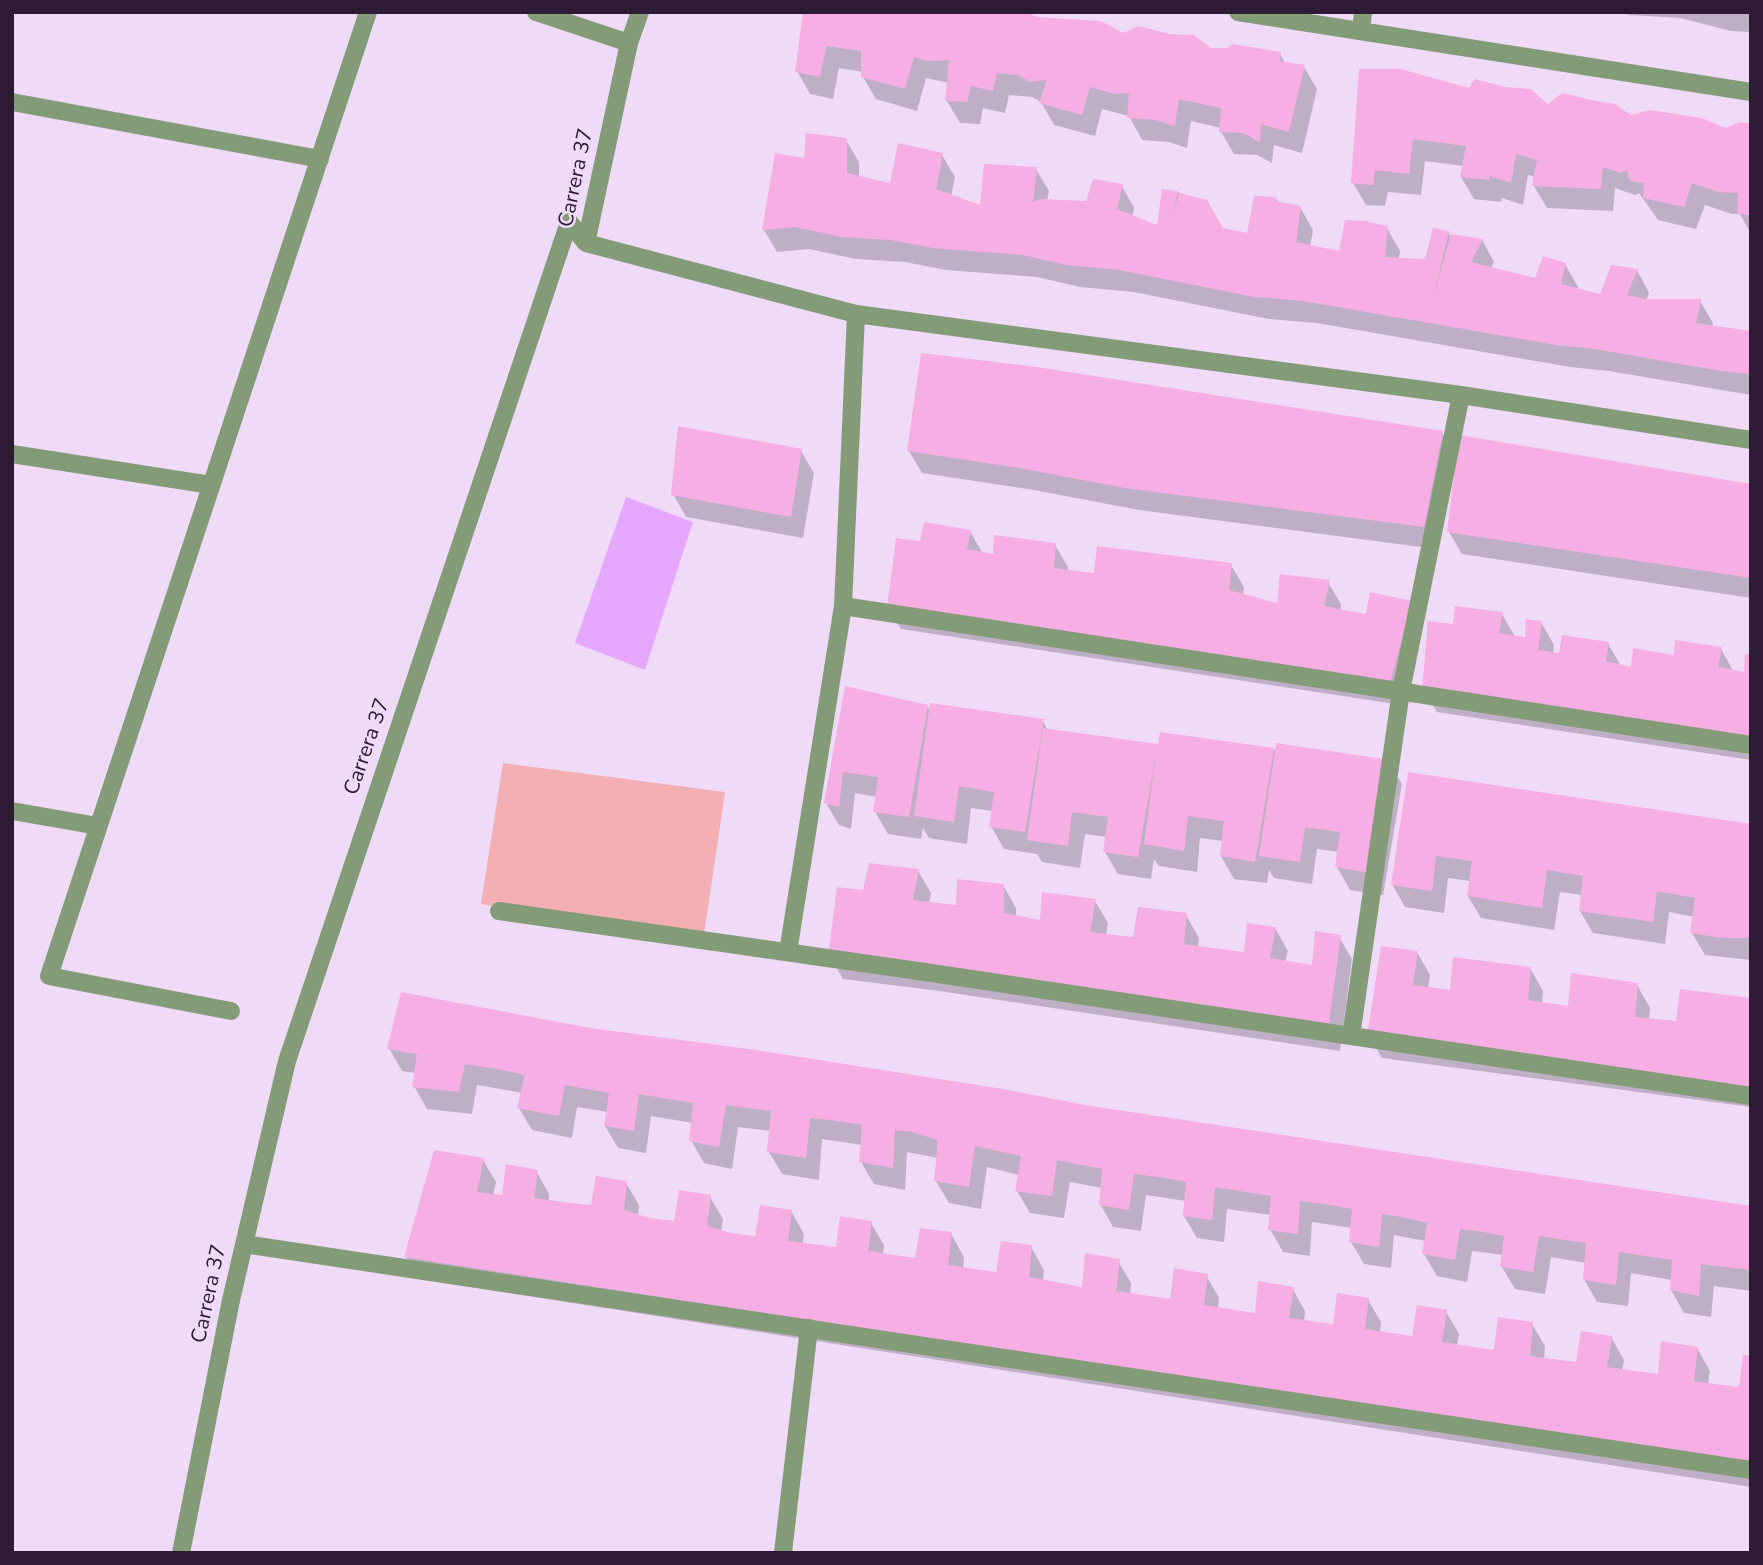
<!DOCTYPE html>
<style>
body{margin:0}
#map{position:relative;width:1763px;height:1565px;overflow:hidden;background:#efdbf8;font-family:"Nunito Sans",sans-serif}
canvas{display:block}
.frame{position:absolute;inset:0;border:14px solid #2d1a35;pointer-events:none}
</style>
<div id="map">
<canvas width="1763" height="1565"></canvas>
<div class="frame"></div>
</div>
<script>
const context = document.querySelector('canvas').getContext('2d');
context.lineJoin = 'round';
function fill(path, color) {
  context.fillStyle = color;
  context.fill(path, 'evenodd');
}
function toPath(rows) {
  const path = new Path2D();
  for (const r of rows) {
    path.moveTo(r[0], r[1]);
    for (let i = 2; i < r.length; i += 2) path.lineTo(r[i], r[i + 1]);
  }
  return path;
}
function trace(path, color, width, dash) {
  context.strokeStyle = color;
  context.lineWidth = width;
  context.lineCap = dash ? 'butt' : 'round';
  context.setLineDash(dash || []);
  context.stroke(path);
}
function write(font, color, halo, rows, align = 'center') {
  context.font = font + ' "Nunito Sans",sans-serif';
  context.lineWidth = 5;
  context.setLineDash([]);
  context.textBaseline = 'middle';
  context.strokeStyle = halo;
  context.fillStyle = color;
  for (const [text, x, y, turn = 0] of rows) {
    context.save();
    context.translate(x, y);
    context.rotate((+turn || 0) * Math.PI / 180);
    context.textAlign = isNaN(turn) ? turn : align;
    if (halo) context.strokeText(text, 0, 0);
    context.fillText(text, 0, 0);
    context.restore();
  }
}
fill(toPath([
 [503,763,725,792,704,935,481,904]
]), '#f3afb3');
fill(toPath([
 [626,497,693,522,645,670,575,643]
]), '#e5a8fe');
fill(toPath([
 [804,12,1036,19,1211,50,1280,54,1286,64,1304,67,1317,89,1302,153,1274,145,1272,163,1257,155,1234,154,1221,132,1221,128,1191,121,1187,148,1169,142,1142,140,1129,116,1102,109,1095,136,1054,125,1041,102,1032,97,1009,95,1005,113,983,108,980,124,960,123,947,101,949,83,926,78,917,111,876,99,863,77,863,72,839,68,833,99,810,94,797,71],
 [1617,12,1751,12,1751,32,1731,31,1680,18,1629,15],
 [1470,90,1548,106,1726,130,1751,126,1751,234,1740,214,1732,214,1705,205,1696,229,1658,220,1639,193,1635,195,1615,188,1613,211,1547,208,1534,186,1535,177,1528,175,1523,205,1502,198,1501,202,1474,199,1461,177,1463,166,1425,161,1421,195,1388,192,1385,206,1366,205,1353,183],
 [846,140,859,162,859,178,891,186,942,155,955,177,951,197,982,208,1036,169,1049,191,1047,201,1087,203,1122,186,1134,208,1132,217,1158,228,1177,192,1206,202,1222,229,1248,235,1276,199,1278,203,1300,207,1313,230,1310,247,1340,253,1387,228,1400,251,1399,259,1426,261,1448,232,1450,236,1482,240,1494,262,1490,270,1536,280,1565,264,1578,287,1577,290,1601,296,1637,270,1649,293,1646,301,1700,301,1713,323,1712,327,1751,333,1751,395,1609,371,1570,367,1317,323,1269,319,1134,292,1080,287,1037,277,946,270,905,262,856,259,809,249,777,252,764,230,805,160],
 [1442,433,1455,455,1436,549,1139,510,1034,490,922,473,909,451],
 [801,451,814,473,803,538,686,517,673,494],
 [1751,485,1751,598,1462,554,1449,532],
 [970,531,983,554,994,556,1055,545,1068,567,1067,571,1096,575,1231,565,1244,587,1243,596,1278,606,1328,582,1341,604,1340,611,1367,616,1410,602,1423,625,1402,705,901,629,888,607,922,543],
 [1502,614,1515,637,1526,639,1541,622,1554,645,1553,654,1560,655,1608,644,1621,666,1633,669,1675,657,1721,649,1734,672,1745,674,1751,656,1751,760,1437,712,1424,690,1454,626],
 [847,688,927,706,931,713,1043,721,1048,731,1160,746,1162,734,1276,750,1389,762,1402,784,1383,895,1350,890,1337,867,1339,852,1317,849,1312,884,1274,878,1269,870,1267,883,1234,879,1221,856,1223,841,1200,838,1197,872,1159,866,1154,859,1151,879,1118,874,1105,852,1107,837,1085,834,1080,868,1042,862,1037,854,1004,849,991,826,993,811,971,808,967,844,929,838,923,828,921,839,888,834,875,812,877,797,855,793,851,829,839,825,826,803],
 [1409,774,1751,827,1751,960,1705,955,1692,933,1694,917,1669,912,1665,944,1593,933,1580,911,1582,895,1560,892,1554,930,1481,918,1468,896,1470,881,1448,878,1444,913,1405,907,1392,884],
 [918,871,931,893,929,904,958,907,1003,885,1016,908,1016,917,1042,922,1095,901,1108,923,1106,935,1135,939,1186,915,1199,938,1198,948,1245,954,1275,928,1288,951,1285,962,1313,967,1339,937,1352,959,1340,1051,939,991,843,979,830,956,865,892],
 [1417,952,1430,975,1428,988,1452,992,1530,968,1543,991,1542,1004,1569,1008,1637,985,1650,1008,1649,1020,1678,1023,1751,1000,1751,1107,1382,1058,1369,1036],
 [590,1030,1751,1207,1751,1291,1714,1286,1711,1317,1684,1313,1671,1290,1672,1280,1631,1273,1628,1306,1597,1302,1584,1279,1586,1263,1551,1257,1545,1294,1515,1289,1502,1267,1504,1255,1472,1251,1467,1282,1437,1276,1424,1254,1426,1241,1394,1235,1391,1268,1364,1264,1351,1242,1352,1228,1312,1222,1310,1256,1283,1252,1270,1229,1271,1215,1227,1209,1224,1242,1197,1238,1184,1216,1186,1201,1146,1195,1141,1231,1113,1227,1100,1204,1102,1188,1070,1182,1064,1218,1030,1213,1017,1191,1019,1175,987,1167,981,1209,949,1203,936,1181,938,1158,907,1152,905,1190,874,1184,861,1162,862,1145,822,1139,819,1180,782,1174,769,1152,771,1131,738,1127,732,1169,704,1163,691,1140,693,1123,651,1116,646,1153,618,1148,605,1126,608,1112,577,1107,572,1138,532,1130,519,1108,522,1093,512,1091,477,1085,472,1114,427,1109,414,1086,416,1073,402,1071,389,1048],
 [483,1160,496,1182,493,1196,503,1197,536,1171,549,1194,549,1202,592,1207,626,1183,639,1205,638,1216,675,1223,710,1197,723,1219,721,1232,757,1238,791,1211,804,1234,803,1244,838,1248,871,1223,884,1245,883,1255,917,1260,951,1234,964,1257,963,1269,997,1274,1031,1247,1044,1270,1043,1281,1083,1289,1118,1261,1131,1283,1130,1295,1172,1301,1206,1275,1219,1298,1218,1309,1256,1315,1292,1288,1305,1311,1304,1322,1335,1326,1368,1300,1381,1322,1380,1333,1413,1338,1446,1312,1459,1334,1457,1346,1496,1352,1532,1324,1545,1346,1544,1360,1578,1364,1611,1337,1624,1360,1622,1371,1660,1376,1697,1348,1710,1371,1708,1384,1740,1389,1751,1358,1751,1487,419,1279,406,1257]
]), '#0003');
fill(toPath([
 [803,12,1026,12,1037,17,1101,21,1123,33,1138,26,1170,34,1194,35,1211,48,1227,48,1232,44,1281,52,1280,61,1305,65,1289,132,1261,124,1260,142,1243,133,1219,132,1221,108,1179,99,1175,126,1155,120,1127,118,1129,93,1115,94,1090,87,1082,115,1039,103,1047,80,1030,82,1018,75,997,73,993,91,971,86,967,102,945,101,949,60,928,61,914,57,905,89,861,77,861,51,826,46,820,77,795,72],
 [1359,69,1401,69,1469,88,1475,79,1505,87,1531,89,1548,104,1562,93,1591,100,1615,104,1631,115,1650,110,1702,118,1726,128,1740,122,1751,124,1751,216,1737,213,1738,193,1718,192,1692,183,1684,207,1643,198,1644,183,1630,181,1627,170,1621,173,1603,167,1601,189,1532,186,1537,160,1516,154,1511,183,1490,176,1489,180,1460,177,1466,146,1413,139,1409,174,1375,170,1373,185,1351,183],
 [806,133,847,138,847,173,890,183,898,143,943,153,936,189,980,205,984,164,1037,167,1033,202,1041,199,1086,201,1093,179,1123,184,1117,209,1157,225,1162,189,1178,191,1172,218,1179,193,1207,200,1223,228,1247,233,1254,196,1277,197,1276,201,1301,206,1296,242,1339,251,1345,220,1365,221,1388,226,1385,257,1425,259,1433,228,1449,231,1433,298,1451,234,1483,239,1471,262,1535,278,1543,256,1566,263,1561,284,1600,294,1611,265,1638,269,1627,295,1645,299,1701,299,1696,323,1751,331,1751,374,1721,371,1595,349,1556,345,1303,301,1255,297,1120,270,1066,265,1023,255,933,248,891,240,842,237,795,227,762,230,775,153,804,158],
 [921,353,1037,367,1443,431,1424,527,1125,488,1020,468,907,451],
 [678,426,802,449,791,517,671,495],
 [1459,435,1751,484,1751,578,1447,532],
 [924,522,971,530,967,549,993,554,994,535,1056,543,1054,568,1094,573,1097,546,1232,563,1229,590,1277,603,1280,574,1330,580,1324,606,1366,614,1370,592,1412,601,1390,683,887,607,896,538,920,541],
 [1455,606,1503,612,1499,633,1525,637,1526,619,1542,621,1538,650,1559,653,1562,635,1609,642,1606,661,1631,667,1633,648,1674,655,1675,640,1722,647,1718,667,1744,672,1745,654,1751,654,1751,740,1422,690,1428,621,1453,624],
 [845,686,928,705,909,817,873,812,878,777,843,772,839,807,824,803],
 [930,703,1044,719,1025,832,989,827,994,792,959,786,954,822,914,816],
 [1043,728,1158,744,1160,732,1274,748,1255,862,1220,856,1224,821,1188,816,1184,851,1144,844,1156,754,1138,857,1103,852,1108,817,1072,812,1068,846,1027,840],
 [1276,743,1390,760,1370,873,1335,867,1340,832,1305,827,1300,862,1259,856],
 [1408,772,1751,824,1751,938,1723,938,1690,933,1695,898,1657,891,1653,922,1579,911,1583,876,1547,870,1542,908,1467,896,1472,861,1436,856,1432,891,1391,885],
 [869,863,919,869,913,900,956,905,957,879,1004,884,1004,913,1040,920,1042,892,1096,899,1090,932,1133,937,1138,907,1187,913,1184,944,1244,952,1247,923,1276,927,1270,958,1312,965,1315,931,1341,935,1328,1029,828,957,837,887,863,890],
 [1381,946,1418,951,1413,985,1450,990,1453,957,1531,967,1528,1000,1568,1006,1571,973,1638,983,1635,1017,1676,1021,1680,989,1751,998,1751,1087,1367,1036],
 [401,992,590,1028,756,1050,1003,1089,1085,1105,1751,1206,1751,1270,1701,1264,1699,1296,1670,1290,1672,1260,1619,1252,1616,1285,1583,1280,1586,1243,1565,1240,1539,1236,1533,1272,1500,1267,1504,1236,1478,1231,1460,1229,1455,1260,1422,1254,1427,1223,1402,1217,1382,1214,1379,1247,1349,1242,1352,1209,1325,1204,1300,1201,1298,1234,1268,1230,1271,1196,1215,1187,1212,1220,1183,1216,1186,1182,1160,1177,1134,1174,1129,1210,1099,1205,1102,1169,1057,1160,1052,1196,1015,1191,1021,1156,975,1146,969,1187,934,1181,938,1140,912,1132,895,1130,893,1168,859,1162,862,1125,831,1120,810,1118,806,1158,767,1152,771,1111,726,1105,719,1147,689,1141,693,1103,639,1094,634,1131,604,1126,609,1093,565,1085,559,1116,517,1108,525,1075,498,1069,465,1064,459,1092,412,1087,417,1054,387,1049],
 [434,1150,484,1158,477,1192,502,1195,506,1164,538,1170,534,1198,563,1202,591,1205,596,1176,627,1181,624,1210,650,1218,674,1221,679,1190,711,1195,707,1226,731,1233,755,1236,760,1205,792,1210,788,1241,836,1247,840,1216,872,1221,868,1251,915,1258,920,1228,952,1232,948,1265,996,1272,1001,1241,1032,1245,1029,1277,1082,1287,1085,1253,1120,1259,1116,1291,1170,1299,1174,1268,1208,1274,1204,1305,1255,1313,1258,1281,1294,1287,1289,1318,1333,1324,1337,1293,1369,1298,1365,1329,1412,1336,1417,1305,1447,1310,1442,1342,1494,1350,1498,1317,1533,1322,1530,1356,1576,1362,1581,1331,1612,1336,1607,1367,1658,1374,1661,1341,1698,1347,1694,1381,1715,1384,1739,1387,1743,1355,1751,1356,1751,1467,404,1257]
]), '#f6aee5');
trace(toPath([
 [1351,1036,1401,691,1461,395]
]), '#839c77', 18);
trace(toPath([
 [536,12,629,43],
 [1238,12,1751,92],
 [1361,31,1363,12],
 [12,102,320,159],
 [586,243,856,314,1461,395,1751,440],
 [12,454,211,485],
 [843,606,1751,745],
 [12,811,98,826],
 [499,911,925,972,1751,1096],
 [788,952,843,606,856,314],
 [231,1011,49,976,368,12],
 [244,1244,1751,1470],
 [181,1553,231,1300,287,1061,569,222,586,243,629,43,640,12],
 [783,1553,809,1328]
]), '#839c77', 18);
write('21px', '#2d1a35', '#efdbf8', [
 ["Carrera 37",577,178,-78],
 ["Carrera 37",368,747,-71],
 ["Carrera 37",210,1294,-78]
]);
</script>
